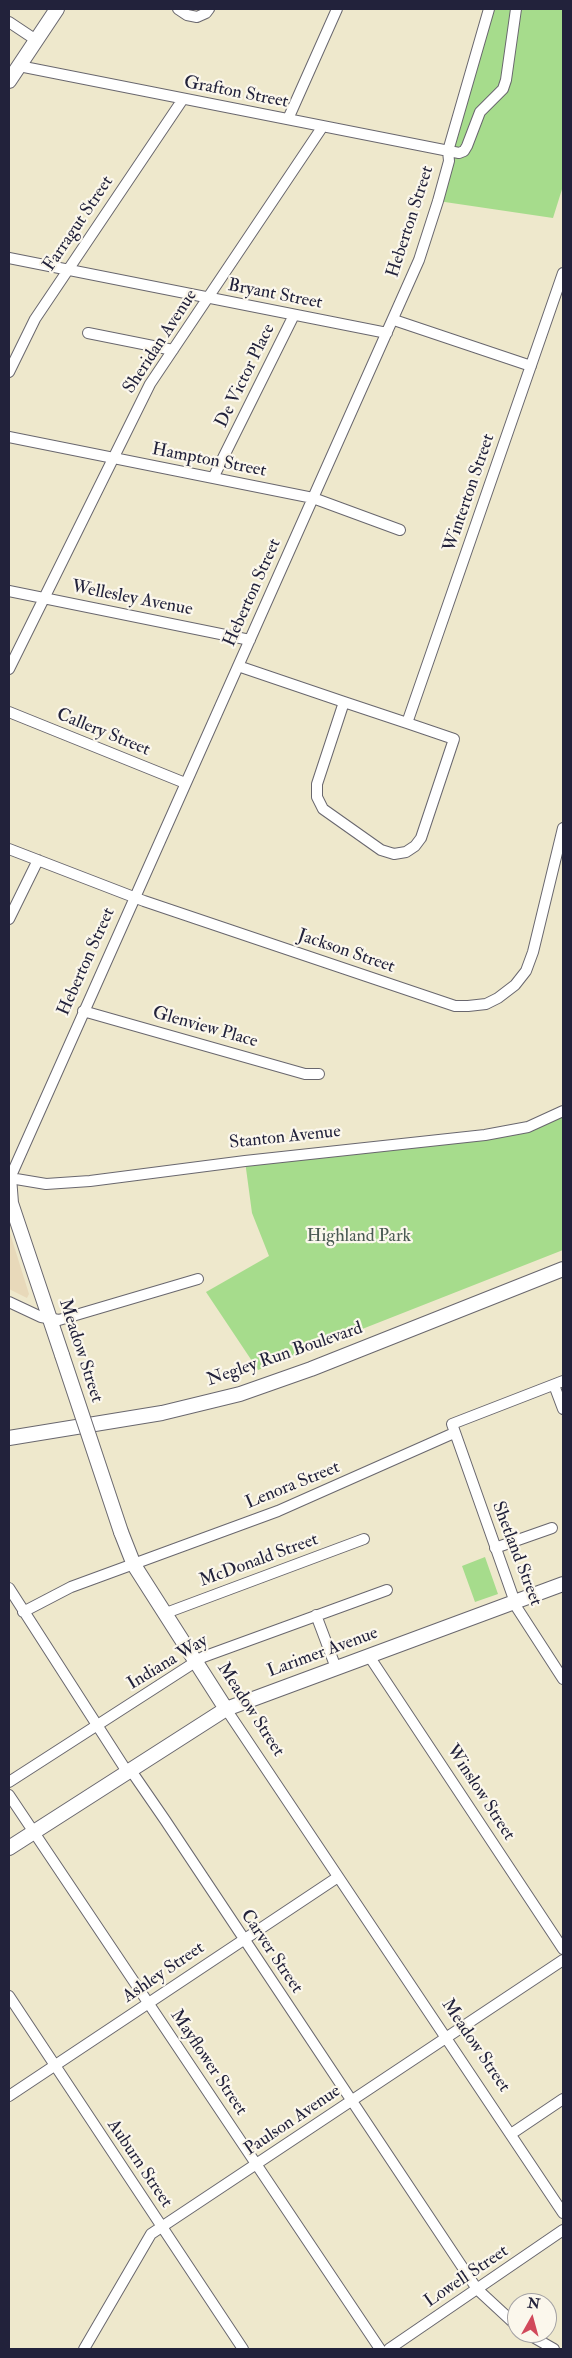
<!DOCTYPE html>
<style>
body{margin:0}
#map{position:relative;width:572px;height:2358px;overflow:hidden;background:#eee8cc;font-family:"IM FELL Double Pica",serif}
canvas{display:block}
.frame{position:absolute;inset:0;border:10px solid #22223b;pointer-events:none}
.north{position:absolute;left:507px;top:2293px;width:50px;height:50px;box-sizing:border-box;background:#fbf7ec;border:1px solid #a4a2a5;border-radius:50%;rotate:7deg;font-size:14px;font-weight:700;line-height:20px;text-align:center;color:#22223b}
.north::after{content:'';display:block;margin:auto;width:18px;height:22px;background:#d1495b;clip-path:polygon(50% 0,100% 100%,50% 72%,0 100%)}
</style>
<div id="map">
<canvas width="572" height="2358"></canvas>
<div class="frame"></div>
<div class="north">N</div>
</div>
<script>
const context = document.querySelector('canvas').getContext('2d');
context.lineJoin = 'round';
function fill(path, color) {
  context.fillStyle = color;
  context.fill(path, 'evenodd');
}
function toPath(rows) {
  const path = new Path2D();
  for (const r of rows) {
    path.moveTo(r[0], r[1]);
    for (let i = 2; i < r.length; i += 2) path.lineTo(r[i], r[i + 1]);
  }
  return path;
}
function trace(path, color, width, dash) {
  context.strokeStyle = color;
  context.lineWidth = width;
  context.lineCap = dash ? 'butt' : 'round';
  context.setLineDash(dash || []);
  context.stroke(path);
}
function write(font, color, halo, rows, align = 'center') {
  context.font = font + ' "IM FELL Double Pica",serif';
  context.lineWidth = 4.5;
  context.setLineDash([]);
  context.textBaseline = 'middle';
  context.strokeStyle = halo;
  context.fillStyle = color;
  for (const [text, x, y, turn = 0] of rows) {
    context.save();
    context.translate(x, y);
    context.rotate((+turn || 0) * Math.PI / 180);
    context.textAlign = isNaN(turn) ? turn : align;
    if (halo) context.strokeText(text, 0, 0);
    context.fillText(text, 0, 0);
    context.restore();
  }
}
fill(toPath([
 [9,1230,29,1294,27,1298,9,1289]
]), '#e8d9ba');
fill(toPath([
 [489,9,563,9,563,186,553,218,438,201],
 [563,1111,563,1250,258,1370,206,1292,269,1256,252,1213,245,1161,528,1127],
 [485,1557,498,1594,475,1602,462,1566]
]), '#a6dc8c');
const street = toPath([
 [178,9,187,15,197,17,206,13,209,9],
 [489,9,448,151,449,161,438,201,419,260,10,1178,46,1184,90,1181,245,1161,485,1135,528,1127,563,1111],
 [9,22,36,40],
 [19,66,459,153,464,151,467,146,480,112,503,89,506,80,516,9],
 [288,119,337,9],
 [9,258,387,333],
 [394,320,531,366],
 [88,333,173,350],
 [9,372,35,319,183,99],
 [9,437,313,498,400,530],
 [213,478,294,315],
 [9,591,250,640],
 [238,666,344,702,407,723,454,739,421,838,415,846,406,852,394,854,381,850,323,809,317,797,317,784,344,702],
 [9,669,150,384,323,126],
 [9,712,185,783],
 [407,723,563,273],
 [9,849,144,901,455,1006,468,1006,486,1004,498,998,515,985,526,971,533,952,563,828],
 [9,919,38,860],
 [83,1011,305,1074,319,1074],
 [9,1302,41,1317,59,1320,198,1279],
 [563,1381,452,1424,517,1608,563,1679],
 [554,1385,563,1409],
 [495,1548,552,1528],
 [9,1588,124,1767,134,1775,165,1820,477,2289,517,2326],
 [23,1612,71,1587,278,1511,454,1433],
 [166,1613,364,1539],
 [316,1615,336,1668],
 [369,1656,563,1949],
 [226,1709,563,2213],
 [9,1782,203,1657,387,1590],
 [9,1795,380,2349],
 [9,1996,243,2349],
 [9,2096,338,1877],
 [511,2134,563,2099],
 [526,2333,554,2349],
 [84,2349,151,2234,563,1960],
 [389,2349,563,2230]
]);
const secondary = toPath([
 [9,81,57,9],
 [9,1177,11,1203,62,1355],
 [9,1438,162,1413,240,1394,311,1369,563,1269],
 [121,1532,134,1565,226,1709],
 [9,1848,226,1709,563,1584]
]);
trace(street, '#69676e', 12);
trace(secondary, '#69676e', 16);
trace(street, '#fff', 10);
trace(secondary, '#fff', 14);
const secondaryBridge = toPath([
 [62,1355,121,1532]
]);
trace(secondaryBridge, '#69676e', 16, []);
trace(secondaryBridge, '#fff', 14);
write('18px', '#22223b', '#fbf7ec', [
 ["Grafton Street",236,93,11],
 ["Heberton Street",411,222,-72],
 ["Farragut Street",79,224,-56],
 ["Bryant Street",275,295,11],
 ["Sheridan Avenue",161,342,-57],
 ["De Victor Place",246,376,-64],
 ["Hampton Street",209,461,11],
 ["Winterton Street",470,493,-71],
 ["Heberton Street",253,593,-66],
 ["Wellesley Avenue",132,599,11],
 ["Callery Street",103,733,22],
 ["Jackson Street",346,952,19],
 ["Heberton Street",87,962,-66],
 ["Glenview Place",205,1028,16],
 ["Stanton Avenue",285,1138,-6],
 ["Meadow Street",80,1351,72],
 ["Negley Run Boulevard",285,1355,-19],
 ["Lenora Street",293,1486,-22],
 ["Shetland Street",516,1554,69],
 ["McDonald Street",259,1561,-20],
 ["Larimer Avenue",323,1653,-20],
 ["Indiana Way",168,1663,-31],
 ["Meadow Street",250,1710,57],
 ["Winslow Street",480,1793,57],
 ["Carver Street",271,1952,56],
 ["Ashley Street",164,1973,-34],
 ["Meadow Street",475,2046,56],
 ["Mayflower Street",208,2063,56],
 ["Paulson Avenue",293,2121,-34],
 ["Auburn Street",139,2164,56],
 ["Lowell Street",467,2277,-34]
]);
write('18px', '#4a5a53', '#fbf7ec', [
 ["Highland Park",359,1237]
]);
</script>
